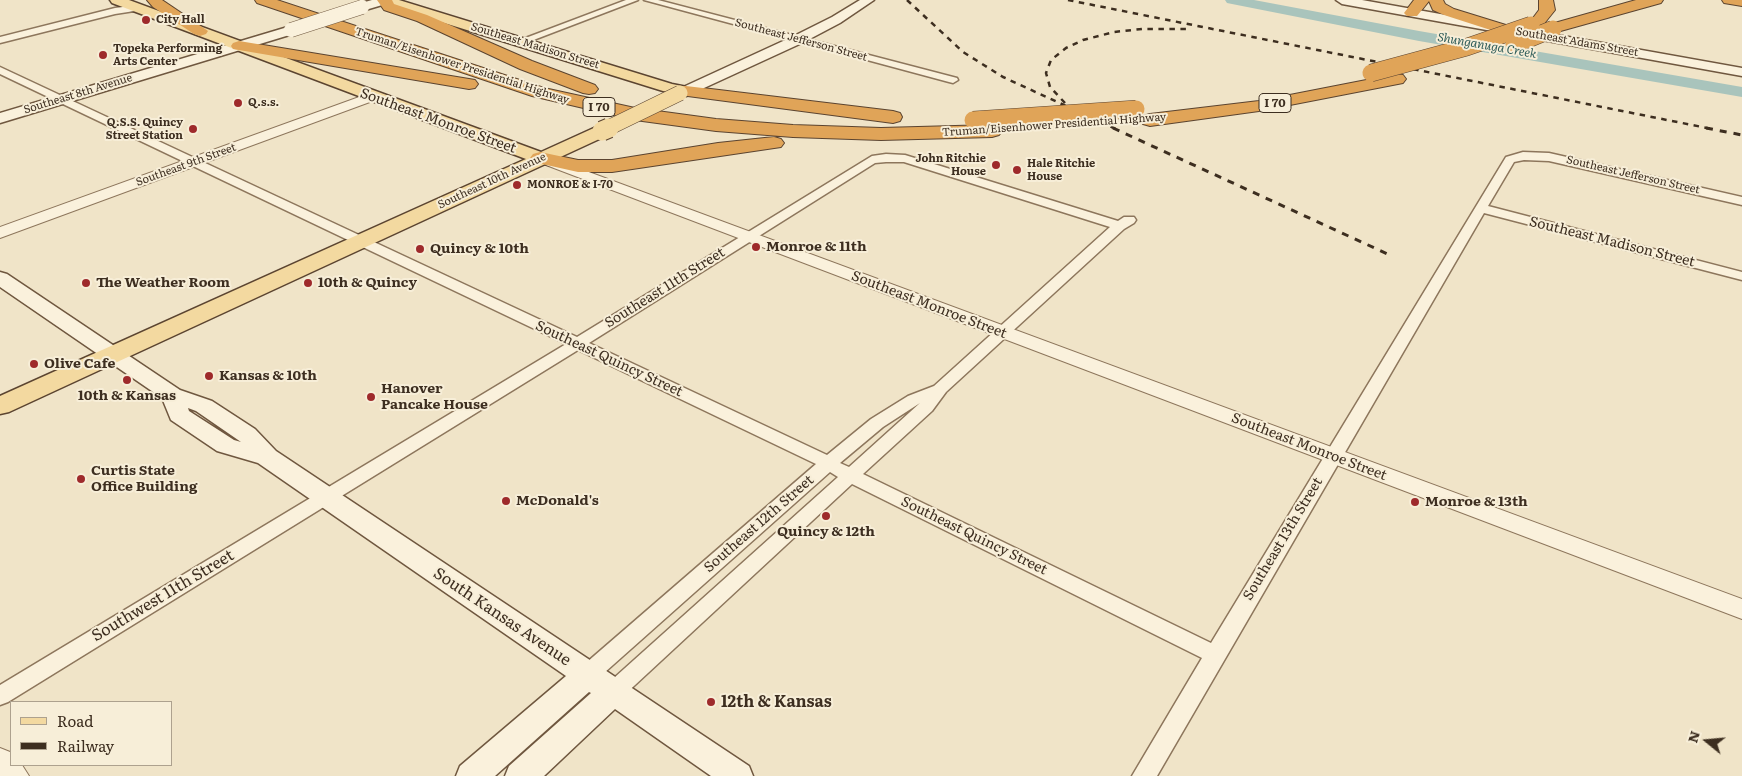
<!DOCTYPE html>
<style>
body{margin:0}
#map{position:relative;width:1742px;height:776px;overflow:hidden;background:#f0e4c8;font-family:Literata,serif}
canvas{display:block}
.legend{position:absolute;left:10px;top:701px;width:162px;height:65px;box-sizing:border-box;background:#f7eed8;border:1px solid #ada18e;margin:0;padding:6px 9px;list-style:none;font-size:15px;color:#3d2e20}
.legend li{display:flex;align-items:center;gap:10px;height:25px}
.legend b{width:25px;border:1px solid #ada18e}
.north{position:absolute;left:1682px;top:716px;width:50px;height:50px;-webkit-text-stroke:4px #f7eed8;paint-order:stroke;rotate:287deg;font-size:14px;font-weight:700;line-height:20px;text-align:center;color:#3d2e20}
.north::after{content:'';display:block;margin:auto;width:18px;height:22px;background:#3d2e20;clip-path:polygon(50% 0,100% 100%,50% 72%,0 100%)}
</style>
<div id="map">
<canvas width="1742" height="776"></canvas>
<ul class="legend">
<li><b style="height:6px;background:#f3d9a0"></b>Road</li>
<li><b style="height:6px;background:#3d2e20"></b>Railway</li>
</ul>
<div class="north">N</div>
</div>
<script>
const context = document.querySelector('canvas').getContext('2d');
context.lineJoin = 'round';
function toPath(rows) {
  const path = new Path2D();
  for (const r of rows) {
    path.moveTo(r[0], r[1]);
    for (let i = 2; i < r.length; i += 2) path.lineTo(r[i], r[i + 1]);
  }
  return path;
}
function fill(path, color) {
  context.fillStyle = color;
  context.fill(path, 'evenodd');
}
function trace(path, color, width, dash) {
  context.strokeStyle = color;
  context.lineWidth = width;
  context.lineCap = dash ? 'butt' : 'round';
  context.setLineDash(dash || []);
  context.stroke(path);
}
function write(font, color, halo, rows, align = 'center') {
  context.font = font + ' Literata,serif';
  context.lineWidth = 4;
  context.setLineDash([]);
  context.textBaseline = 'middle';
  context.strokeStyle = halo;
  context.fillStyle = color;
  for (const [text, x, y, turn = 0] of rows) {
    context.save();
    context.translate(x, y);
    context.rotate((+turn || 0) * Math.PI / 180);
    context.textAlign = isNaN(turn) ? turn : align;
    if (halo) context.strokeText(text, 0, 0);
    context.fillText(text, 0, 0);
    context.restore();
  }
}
fill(toPath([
 [1225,0,1254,0,1419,31,1742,87,1742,97,1419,41,1232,4,1227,3,1225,0]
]), '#a9c4bc');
const minor = toPath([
 [626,0,638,0,523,44,520,45,515,42,626,0],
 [644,0,658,0,957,78,958,80,953,83,949,82,644,0],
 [138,5,142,8,141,10,115,14,0,43,0,37,115,8,138,5],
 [0,67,577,337,872,156,886,154,905,155,1118,221,1124,217,1134,217,1136,220,1134,223,1124,229,946,392,932,411,863,474,1211,643,1506,157,1523,152,1549,153,1742,197,1742,205,1549,161,1524,160,1514,162,1488,206,1742,272,1742,280,1484,213,1157,776,1132,776,1202,658,852,484,621,698,613,701,605,698,602,692,605,686,838,477,830,472,595,681,587,684,579,681,576,675,579,669,816,464,578,350,8,702,0,705,0,685,566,344,0,74,0,67],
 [886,162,904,162,1110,227,934,386,908,396,871,419,827,455,589,343,875,163,886,162],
 [920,403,849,467,840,463,883,427,920,403]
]);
const tertiary = toPath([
 [373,92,378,93,380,96,378,99,0,238,0,227,373,92],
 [551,158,1742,599,1742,619,546,165,544,162,546,159,551,158],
 [0,748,10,752,11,765,22,765,29,776,0,776,0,748]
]);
const secondary = toPath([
 [372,0,391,0,389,3,362,11,356,7,358,4,372,0],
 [860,0,874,0,840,23,804,42,691,94,686,95,681,94,679,91,681,88,794,36,832,17,860,0],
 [1336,0,1362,0,1742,68,1742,76,1342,4,1336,0],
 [291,26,297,30,296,33,0,123,0,113,291,26],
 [0,272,7,274,180,390,212,401,255,429,276,451,749,766,753,776,711,776,615,709,544,776,505,776,509,766,591,693,589,692,495,776,456,776,460,766,566,676,258,463,217,451,171,420,162,398,0,287,0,272],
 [188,408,196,411,241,442,234,440,189,411,188,408]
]);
const primary = toPath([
 [110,0,129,0,541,152,596,127,602,126,608,127,611,131,608,135,9,412,0,414,0,396,526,159,112,3,110,0],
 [378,0,399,0,672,84,692,88,694,91,692,94,686,96,663,91,380,3,378,0]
]);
const motorway = toPath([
 [147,0,162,0,208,31,206,34,200,36,194,34,153,7,147,0],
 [255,0,277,0,544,88,635,108,716,119,793,125,881,128,992,125,999,127,1002,131,999,135,992,137,881,140,793,137,716,131,635,120,532,96,257,3,255,0],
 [377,0,392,0,394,4,427,15,532,61,595,85,598,89,595,93,589,94,583,93,520,69,417,21,384,10,377,0],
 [1414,0,1443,0,1445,4,1454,9,1509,26,1511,29,1509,32,1503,34,1444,15,1433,10,1429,1,1417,16,1407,16,1404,13,1414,0],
 [1539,0,1553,0,1555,10,1543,25,1538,27,1533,25,1530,22,1539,10,1539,0],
 [1636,0,1663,0,1661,3,1557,32,1551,30,1549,27,1551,24,1636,0],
 [1722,0,1742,0,1742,6,1724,3,1722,0],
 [239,41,469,79,475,80,478,84,475,88,469,89,233,49,231,46,233,43,239,41],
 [1397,74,1403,75,1406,79,1403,83,1259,111,1150,126,1143,124,1141,120,1143,116,1150,114,1259,101,1397,74],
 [686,86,893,111,900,113,902,117,900,121,893,123,680,95,677,91,680,87,686,86],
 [774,137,781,139,784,143,781,147,612,172,578,172,533,162,530,158,533,154,540,152,578,160,612,160,718,143,774,137]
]);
trace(minor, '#8d765c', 3);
trace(tertiary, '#8d765c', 2);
trace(secondary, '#6f573f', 3);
trace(primary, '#5b4430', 3);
trace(motorway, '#5b4430', 2);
fill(minor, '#faf1dc');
fill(tertiary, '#faf1dc');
fill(secondary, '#faf1dc');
fill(primary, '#f3d9a0');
fill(motorway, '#e0a458');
trace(toPath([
 [907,0,963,52,1003,77,1116,129],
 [1068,0,1712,129],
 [1065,103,1050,87,1046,73,1051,60,1066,48,1083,40,1114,32,1142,29,1186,29]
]), '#3d2e20', 2.5, [5.5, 5.5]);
trace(toPath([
 [1113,128,1392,256],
 [1706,128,1742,135]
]), '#3d2e20', 3, [7, 7]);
const secondaryBridge = toPath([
 [291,30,362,7]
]);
const primaryBridgeFar1 = toPath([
 [606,129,680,93]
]);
const primaryBridge = toPath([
 [602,131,609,128]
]);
const motorwayBridge = toPath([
 [1514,45,1553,29],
 [1371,73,1467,47,1531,25],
 [973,120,1136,109]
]);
trace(secondaryBridge, '#6f573f', 15, []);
trace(primaryBridgeFar1, '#5b4430', 16, []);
trace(primaryBridge, '#5b4430', 21, []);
trace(motorwayBridge, '#5b4430', 18, []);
trace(secondaryBridge, '#faf1dc', 14);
trace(primaryBridgeFar1, '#f3d9a0', 15);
trace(primaryBridge, '#f3d9a0', 19);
trace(motorwayBridge, '#e0a458', 17);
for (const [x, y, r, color] of [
 [146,20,5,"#9e2a2b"],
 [103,55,5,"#9e2a2b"],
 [238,103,5,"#9e2a2b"],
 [193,129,5,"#9e2a2b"],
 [996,165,5,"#9e2a2b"],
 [1017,170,5,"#9e2a2b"],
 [517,185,5,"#9e2a2b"],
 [756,247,5,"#9e2a2b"],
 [420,249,5,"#9e2a2b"],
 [86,283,5,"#9e2a2b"],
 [308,283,5,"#9e2a2b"],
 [34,364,5,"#9e2a2b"],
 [209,376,5,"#9e2a2b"],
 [127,380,5,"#9e2a2b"],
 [371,397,5,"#9e2a2b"],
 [81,479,5,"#9e2a2b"],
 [506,501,5,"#9e2a2b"],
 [1415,502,5,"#9e2a2b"],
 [826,516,5,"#9e2a2b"],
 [711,702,5,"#9e2a2b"]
]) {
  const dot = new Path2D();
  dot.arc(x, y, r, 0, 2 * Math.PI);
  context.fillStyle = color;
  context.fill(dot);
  trace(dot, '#f7eed8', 2);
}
write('bold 11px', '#3d2e20', '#f7eed8', [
 ["City Hall",156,20],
 ["Topeka Performing",113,49],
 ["Arts Center",113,62],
 ["Q.s.s.",248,103],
 ["Q.S.S. Quincy",183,123,"right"],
 ["Street Station",183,136,"right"],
 ["John Ritchie",986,159,"right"],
 ["House",986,172,"right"],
 ["Hale Ritchie",1027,164],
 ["House",1027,177],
 ["MONROE & I-70",527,185]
], 'left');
write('11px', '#3d2e20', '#f7eed8', [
 ["Southeast Jefferson Street",801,40,15],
 ["Southeast Adams Street",1577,42,10],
 ["Southeast Madison Street",535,46,17],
 ["Truman/Eisenhower Presidential Highway",462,66,18],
 ["Southeast 8th Avenue",78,94,-17],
 ["Truman/Eisenhower Presidential Highway",1054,125,-4],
 ["Southeast 9th Street",186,165,-20],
 ["Southeast Jefferson Street",1633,175,13],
 ["Southeast 10th Avenue",492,181,-25]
]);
write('italic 12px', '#2f5d5a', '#f7eed8', [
 ["Shunganuga Creek",1487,46,10]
]);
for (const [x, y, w] of [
 [1275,103,32],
 [599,107,32]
]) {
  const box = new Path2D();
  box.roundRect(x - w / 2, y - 9.5, w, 19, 4);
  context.fillStyle = '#f7eed8';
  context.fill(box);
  trace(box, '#3d2e20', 1);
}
write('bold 12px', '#3d2e20', null, [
 ["I 70",1275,103],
 ["I 70",599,107]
]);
write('14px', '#3d2e20', '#f7eed8', [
 ["Southeast Monroe Street",438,121,20],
 ["Southeast Madison Street",1612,242,14],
 ["Southeast 11th Street",665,288,-32],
 ["Southeast Monroe Street",929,305,21],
 ["Southeast Quincy Street",609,359,25],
 ["Southeast Monroe Street",1309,447,21],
 ["Southeast 12th Street",759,524,-41],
 ["Southeast Quincy Street",974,536,26],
 ["Southeast 13th Street",1283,539,-59]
]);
write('bold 14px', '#3d2e20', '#f7eed8', [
 ["Monroe & 11th",766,247],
 ["Quincy & 10th",430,249],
 ["The Weather Room",96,283],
 ["10th & Quincy",318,283],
 ["Olive Cafe",44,364],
 ["Kansas & 10th",219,376],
 ["Hanover",381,389],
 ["Pancake House",381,405],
 ["10th & Kansas",127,396,"center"],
 ["Curtis State",91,471],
 ["Office Building",91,487],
 ["McDonald's",516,501],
 ["Monroe & 13th",1425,502],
 ["Quincy & 12th",826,532,"center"]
], 'left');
write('16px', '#3d2e20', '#f7eed8', [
 ["Southwest 11th Street",163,596,-31],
 ["South Kansas Avenue",502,617,34]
]);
write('bold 16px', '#3d2e20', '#f7eed8', [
 ["12th & Kansas",721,702]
], 'left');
</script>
